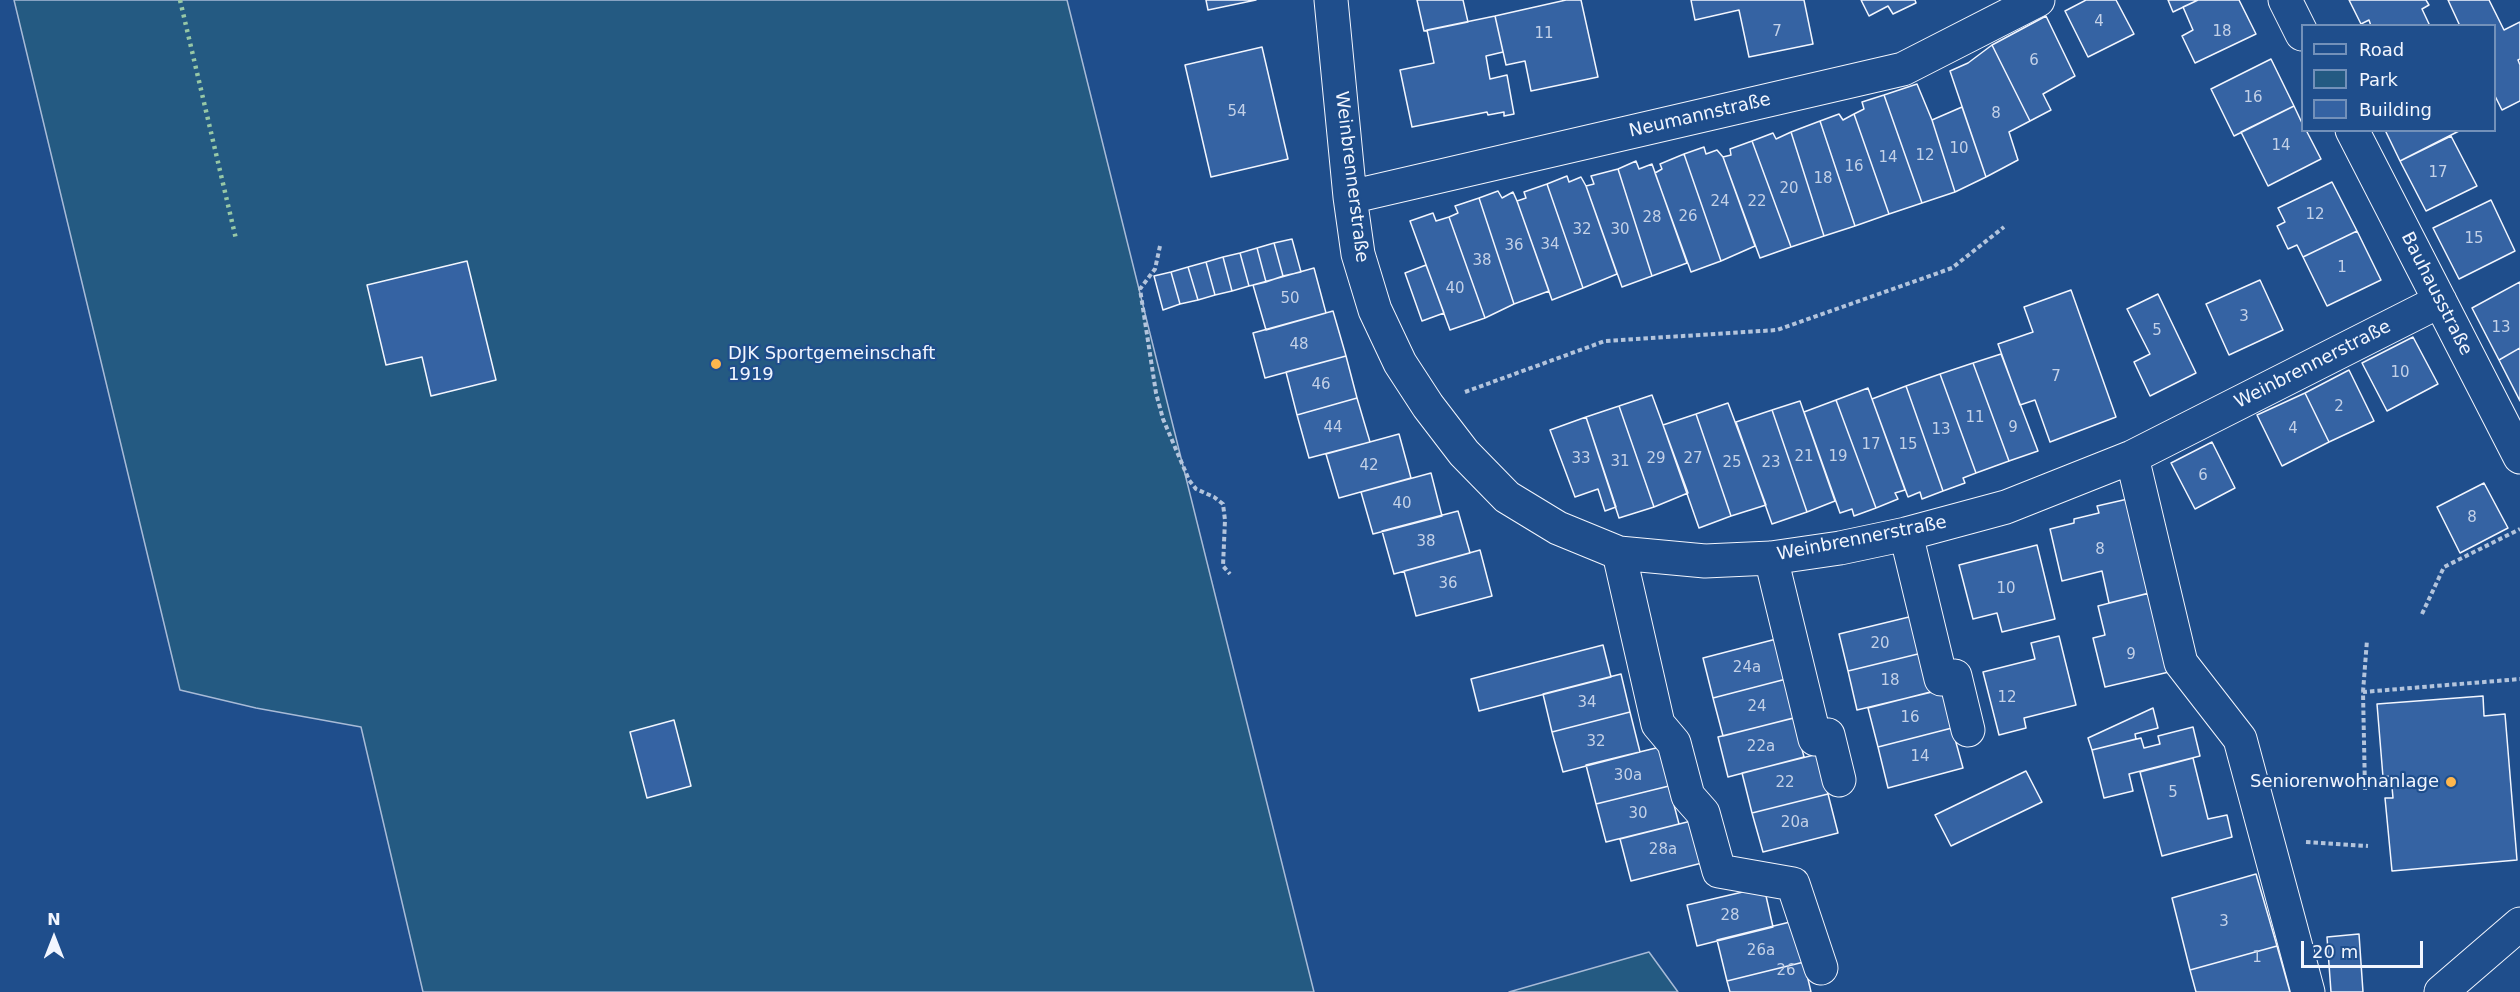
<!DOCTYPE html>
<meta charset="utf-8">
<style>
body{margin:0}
#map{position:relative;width:2520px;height:992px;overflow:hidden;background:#1f4e8c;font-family:"DejaVu Sans",sans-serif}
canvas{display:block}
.legend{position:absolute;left:2301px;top:24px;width:195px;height:108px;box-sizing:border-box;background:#1f4e8c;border:2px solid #7391ba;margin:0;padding:8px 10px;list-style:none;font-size:18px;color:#f2f6ff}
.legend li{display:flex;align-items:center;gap:12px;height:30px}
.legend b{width:30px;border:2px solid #7391ba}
.north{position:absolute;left:24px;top:908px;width:60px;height:60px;-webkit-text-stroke:4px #1f4e8c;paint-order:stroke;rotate:0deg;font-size:16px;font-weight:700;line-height:24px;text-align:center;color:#f2f6ff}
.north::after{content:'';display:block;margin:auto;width:21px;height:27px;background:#f2f6ff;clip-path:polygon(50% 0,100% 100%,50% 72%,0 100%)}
.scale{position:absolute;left:2301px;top:941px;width:122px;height:27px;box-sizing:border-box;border:3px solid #f2f6ff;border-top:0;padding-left:8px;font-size:18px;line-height:21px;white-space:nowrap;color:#f2f6ff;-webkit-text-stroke:4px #1f4e8c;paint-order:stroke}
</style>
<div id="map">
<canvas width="2520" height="992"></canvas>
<ul class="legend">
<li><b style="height:8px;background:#1f4e8c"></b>Road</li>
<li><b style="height:16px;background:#245a82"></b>Park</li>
<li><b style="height:16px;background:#3563a3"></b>Building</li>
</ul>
<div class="north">N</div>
<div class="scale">20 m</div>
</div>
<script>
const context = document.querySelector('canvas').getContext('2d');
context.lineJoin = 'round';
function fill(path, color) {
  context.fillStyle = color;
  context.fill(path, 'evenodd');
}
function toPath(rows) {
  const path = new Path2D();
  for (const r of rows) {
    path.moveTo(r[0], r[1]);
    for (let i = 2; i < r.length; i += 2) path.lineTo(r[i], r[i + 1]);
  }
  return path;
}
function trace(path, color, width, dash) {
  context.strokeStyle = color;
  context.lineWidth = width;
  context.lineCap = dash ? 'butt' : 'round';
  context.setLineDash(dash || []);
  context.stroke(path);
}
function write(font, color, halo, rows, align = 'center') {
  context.font = font + ' "DejaVu Sans",sans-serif';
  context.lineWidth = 4.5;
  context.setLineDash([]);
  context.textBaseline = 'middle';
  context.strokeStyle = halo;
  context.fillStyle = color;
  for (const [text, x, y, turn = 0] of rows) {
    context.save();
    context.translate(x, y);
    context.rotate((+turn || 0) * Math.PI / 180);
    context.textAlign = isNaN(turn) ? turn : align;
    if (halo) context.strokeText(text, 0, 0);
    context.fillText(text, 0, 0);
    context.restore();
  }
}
const green = toPath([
 [14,0,1067,0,1314,992,423,992,361,727,256,708,180,690,14,0],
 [1649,952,1678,992,1509,992,1649,952]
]);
fill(green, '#245a82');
trace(green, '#a8bbd7', 1.5);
const building = toPath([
 [1206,0,1256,0,1208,10,1206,0],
 [1417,0,1463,0,1468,22,1424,31,1417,0],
 [1566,0,1581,0,1598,77,1531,91,1525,61,1506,65,1495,16,1566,0],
 [1691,0,1804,0,1813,44,1749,57,1739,10,1695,20,1691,0],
 [1861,0,1915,0,1916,3,1893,14,1888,6,1869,16,1861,0],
 [2086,0,2116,0,2134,34,2088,57,2065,11,2086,0],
 [2168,0,2198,0,2173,12,2168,0],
 [2198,0,2239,0,2256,34,2195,63,2182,36,2193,30,2183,7,2198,0],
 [2349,0,2426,0,2429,5,2422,9,2430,26,2371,26,2369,20,2361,24,2349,0],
 [2448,0,2489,0,2504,30,2520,22,2520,59,2518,60,2520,65,2520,101,2502,110,2494,94,2494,26,2460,26,2448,0],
 [1495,16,1503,52,1486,56,1490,79,1507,75,1514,114,1504,116,1504,112,1488,115,1487,112,1412,127,1400,70,1434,63,1427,30,1495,16],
 [2046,16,2075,76,2043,94,2051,110,2030,121,1992,45,2046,16],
 [1992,45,2030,121,2009,132,2018,160,1986,177,1950,71,1968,63,1992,45],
 [1262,47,1288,159,1211,177,1185,65,1262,47],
 [2271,59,2294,106,2234,136,2211,89,2271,59],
 [1917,84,1932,120,1955,192,1922,203,1884,95,1917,84],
 [1884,95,1922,203,1889,214,1854,114,1864,109,1862,102,1884,95],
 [2294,106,2302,123,2302,130,2306,130,2321,159,2268,186,2241,132,2294,106],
 [1962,107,1986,177,1955,192,1932,120,1962,107],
 [1839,114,1843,120,1854,114,1889,214,1855,226,1820,121,1839,114],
 [1820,121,1855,226,1824,236,1791,132,1820,121],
 [2385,130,2459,130,2459,131,2400,161,2385,130],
 [1791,132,1824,236,1791,247,1752,141,1773,133,1776,139,1791,132],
 [2451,136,2477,186,2426,211,2400,161,2451,136],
 [1752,141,1791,247,1760,258,1723,157,1731,155,1730,149,1752,141],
 [1704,147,1706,154,1717,150,1723,157,1755,246,1721,261,1684,154,1704,147],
 [1684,154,1721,261,1691,272,1655,173,1662,169,1660,164,1684,154],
 [1636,161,1639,169,1652,164,1687,263,1652,276,1618,169,1636,161],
 [1618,169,1652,276,1622,287,1586,186,1594,184,1591,176,1618,169],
 [1567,176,1569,182,1581,177,1586,186,1617,274,1583,288,1547,184,1567,176],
 [2332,182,2357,231,2303,257,2297,245,2288,249,2277,226,2285,222,2278,208,2332,182],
 [1547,184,1583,288,1552,300,1517,201,1526,198,1524,192,1547,184],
 [1498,191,1502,198,1513,192,1517,201,1549,291,1514,304,1479,198,1498,191],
 [1479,198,1514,304,1485,318,1449,217,1458,213,1455,206,1479,198],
 [2491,200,2515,251,2459,279,2433,228,2491,200],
 [1433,213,1436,221,1449,217,1485,318,1450,330,1410,221,1433,213],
 [2357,231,2381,280,2327,306,2303,257,2357,231],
 [1292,239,1301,272,1283,276,1274,243,1292,239],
 [1274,243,1283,276,1266,282,1257,248,1274,243],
 [1257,248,1266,282,1249,286,1240,253,1257,248],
 [1240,253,1249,286,1232,291,1223,257,1240,253],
 [1223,257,1232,291,1215,295,1206,262,1223,257],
 [467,261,496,380,431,396,422,357,386,365,367,285,467,261],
 [1206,262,1215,295,1198,300,1188,267,1206,262],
 [1426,265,1444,313,1422,321,1405,273,1426,265],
 [1188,267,1198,300,1180,304,1171,272,1188,267],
 [1314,268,1326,313,1266,330,1253,285,1314,268],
 [1171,272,1180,304,1163,310,1154,276,1171,272],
 [2260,280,2283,330,2229,355,2206,304,2260,280],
 [2520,282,2520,348,2499,360,2472,308,2520,282],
 [2071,290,2116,417,2050,442,2035,400,2020,405,1998,344,2033,332,2024,307,2071,290],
 [2158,294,2196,373,2150,396,2134,362,2150,354,2127,309,2158,294],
 [1333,311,1346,356,1265,378,1253,333,1333,311],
 [2413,337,2438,384,2387,411,2362,363,2413,337],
 [2520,348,2520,401,2499,360,2520,348],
 [2001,354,2038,451,2009,461,1973,363,2001,354],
 [1346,356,1357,398,1297,415,1286,372,1346,356],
 [1973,363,2009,461,1976,473,1940,374,1973,363],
 [2349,370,2374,421,2329,442,2305,393,2349,370],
 [1940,374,1976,473,1963,478,1965,483,1943,491,1906,386,1940,374],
 [1906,386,1943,491,1922,499,1920,492,1908,497,1872,399,1906,386],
 [1868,388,1905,490,1895,493,1898,499,1876,508,1836,400,1868,388],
 [2305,393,2329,442,2282,466,2257,415,2305,393],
 [1652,395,1688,493,1654,507,1619,406,1652,395],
 [1357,398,1370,442,1309,458,1297,415,1357,398],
 [1836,400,1876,508,1854,516,1852,509,1840,513,1804,412,1836,400],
 [1800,401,1835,501,1807,512,1772,410,1800,401],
 [1728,403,1766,505,1731,516,1696,414,1728,403],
 [1619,406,1654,507,1619,518,1586,417,1619,406],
 [1772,410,1807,512,1772,524,1736,422,1772,410],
 [1696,414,1731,516,1699,528,1663,425,1696,414],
 [1586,417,1616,507,1605,511,1598,489,1575,497,1550,430,1586,417],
 [1399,434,1411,478,1339,498,1326,454,1399,434],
 [2212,442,2235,488,2195,509,2171,463,2212,442],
 [1431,473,1442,516,1373,534,1361,492,1431,473],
 [2484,483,2508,528,2460,553,2437,507,2484,483],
 [2132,498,2154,592,2109,603,2102,571,2062,581,2050,529,2074,523,2074,519,2099,513,2097,506,2132,498],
 [1458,511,1470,553,1394,574,1382,531,1458,511],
 [2037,545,2055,619,2002,632,1997,613,1973,619,1959,565,2037,545],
 [1480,550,1492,596,1416,616,1404,571,1480,550],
 [2149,593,2169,672,2105,687,2093,638,2105,635,2098,606,2149,593],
 [1913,616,1922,653,1848,671,1839,634,1913,616],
 [2059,636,2076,705,2024,718,2026,728,1999,735,1983,672,2035,659,2031,643,2059,636],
 [1780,638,1790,678,1713,698,1703,658,1780,638],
 [1603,645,1611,677,1479,711,1471,679,1603,645],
 [1922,653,1932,692,1857,710,1848,671,1922,653],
 [1621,674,1630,712,1552,732,1543,694,1621,674],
 [1790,678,1801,716,1723,736,1713,698,1790,678],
 [1942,689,1952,728,1878,747,1868,708,1942,689],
 [2483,696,2484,716,2505,714,2517,860,2392,871,2385,798,2393,798,2391,776,2383,777,2377,704,2483,696],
 [2153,708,2158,728,2135,734,2136,739,2092,750,2088,738,2153,708],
 [1630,712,1640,752,1563,772,1552,732,1630,712],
 [1794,718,1804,757,1728,777,1718,737,1794,718],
 [674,720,691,786,647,798,630,732,674,720],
 [2193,727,2200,756,2129,774,2133,791,2104,798,2092,750,2141,738,2144,748,2160,744,2158,736,2193,727],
 [1952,728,1963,768,1888,788,1878,747,1952,728],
 [1660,747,1669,786,1596,804,1586,765,1660,747],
 [1818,754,1828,794,1752,813,1742,773,1818,754],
 [2193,758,2208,819,2227,815,2232,837,2162,856,2140,772,2193,758],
 [2026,771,2042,802,1951,846,1935,815,2026,771],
 [1669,786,1679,824,1606,842,1596,804,1669,786],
 [1828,794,1838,833,1763,852,1752,813,1828,794],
 [1695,820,1706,862,1631,881,1620,839,1695,820],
 [2256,874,2277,946,2190,970,2172,898,2256,874],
 [1764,887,1773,927,1697,946,1687,905,1764,887],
 [1794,921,1804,962,1727,981,1717,940,1794,921],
 [2359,934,2363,992,2331,992,2327,937,2359,934],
 [2277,946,2290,992,2196,992,2190,970,2277,946],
 [1804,962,1811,992,1730,992,1727,981,1804,962]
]);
fill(building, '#3563a3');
trace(building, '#f2f6ff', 1.5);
const minor = toPath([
 [1331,0,1350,197,1358,254,1375,310,1400,363,1428,406,1464,453,1507,497,1558,528,1619,553,1705,561,1771,558,1840,548,1906,534,2006,507,2132,457,2440,301],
 [2285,0,2302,34],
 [2352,130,2520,457],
 [1350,197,1903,69,2038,0],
 [2132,457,2181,663,2240,739,2308,992],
 [1906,534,1941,679,1955,676,1968,730],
 [1619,553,1658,724,1674,743,1688,796,1703,813,1719,871,1793,884,1821,968],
 [1771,558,1815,739,1828,735,1839,780],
 [2441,992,2520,924]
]);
trace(minor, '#f2f6ff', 35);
trace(toPath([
 [1160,246,1155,269,1140,289,1156,393,1163,419,1189,480,1196,489,1214,497,1223,504,1225,520,1223,566,1230,574],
 [1465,392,1605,341,1777,330,1952,268,2004,227],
 [2422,614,2444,567,2520,529],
 [2363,692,2367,640],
 [2365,790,2363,692,2520,679],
 [2306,842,2368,846]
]), '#b3c4dc', 4, [4.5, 3]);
trace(minor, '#1f4e8c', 33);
trace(toPath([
 [180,0,236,239]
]), '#97c8a6', 4.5, [3, 4.5]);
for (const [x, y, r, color] of [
 [716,364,6,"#ffb74d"],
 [2451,782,6,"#ffb74d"]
]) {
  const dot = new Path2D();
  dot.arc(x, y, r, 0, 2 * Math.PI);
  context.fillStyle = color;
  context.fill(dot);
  trace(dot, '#1f4e8c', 2);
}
write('15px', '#c3d1e8', null, [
 ["4",2099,22],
 ["7",1777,32],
 ["18",2222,32],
 ["11",1544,34],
 ["6",2034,61],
 ["16",2253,98],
 ["54",1237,112],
 ["8",1996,114],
 ["14",2281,146],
 ["10",1959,149],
 ["12",1925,156],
 ["14",1888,158],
 ["16",1854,167],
 ["17",2438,173],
 ["18",1823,179],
 ["20",1789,189],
 ["24",1720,202],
 ["22",1757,202],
 ["12",2315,215],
 ["26",1688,217],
 ["28",1652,218],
 ["32",1582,230],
 ["30",1620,230],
 ["15",2474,239],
 ["34",1550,245],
 ["36",1514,246],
 ["38",1482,261],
 ["1",2342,268],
 ["40",1455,289],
 ["50",1290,299],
 ["3",2244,317],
 ["13",2501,328],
 ["5",2157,331],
 ["48",1299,345],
 ["10",2400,373],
 ["7",2056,377],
 ["46",1321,385],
 ["2",2339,407],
 ["11",1975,418],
 ["44",1333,428],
 ["9",2013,428],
 ["4",2293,429],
 ["13",1941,430],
 ["17",1871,445],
 ["15",1908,445],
 ["21",1804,457],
 ["19",1838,457],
 ["33",1581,459],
 ["29",1656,459],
 ["27",1693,459],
 ["31",1620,462],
 ["25",1732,463],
 ["23",1771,463],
 ["42",1369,466],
 ["6",2203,476],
 ["40",1402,504],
 ["8",2472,518],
 ["38",1426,542],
 ["8",2100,550],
 ["36",1448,584],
 ["10",2006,589],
 ["20",1880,644],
 ["9",2131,655],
 ["24a",1747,668],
 ["18",1890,681],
 ["12",2007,698],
 ["34",1587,703],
 ["24",1757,707],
 ["16",1910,718],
 ["32",1596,742],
 ["22a",1761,747],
 ["14",1920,757],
 ["30a",1628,776],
 ["22",1785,783],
 ["5",2173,793],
 ["30",1638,814],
 ["20a",1795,823],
 ["28a",1663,850],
 ["28",1730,916],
 ["3",2224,922],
 ["26a",1761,951],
 ["1",2257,958],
 ["26",1786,971]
]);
write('18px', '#f2f6ff', '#1f4e8c', [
 ["Neumannstraße",1700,116,-13],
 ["Weinbrennerstraße",1351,177,83],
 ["Bauhausstraße",2436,294,63],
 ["Weinbrennerstraße",2313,365,-27],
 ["Weinbrennerstraße",1862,539,-11]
]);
write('18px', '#f2f6ff', '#1f4e8c', [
 ["DJK Sportgemeinschaft",728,354],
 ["1919",728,375],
 ["Seniorenwohnanlage",2439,782,"right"]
], 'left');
</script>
